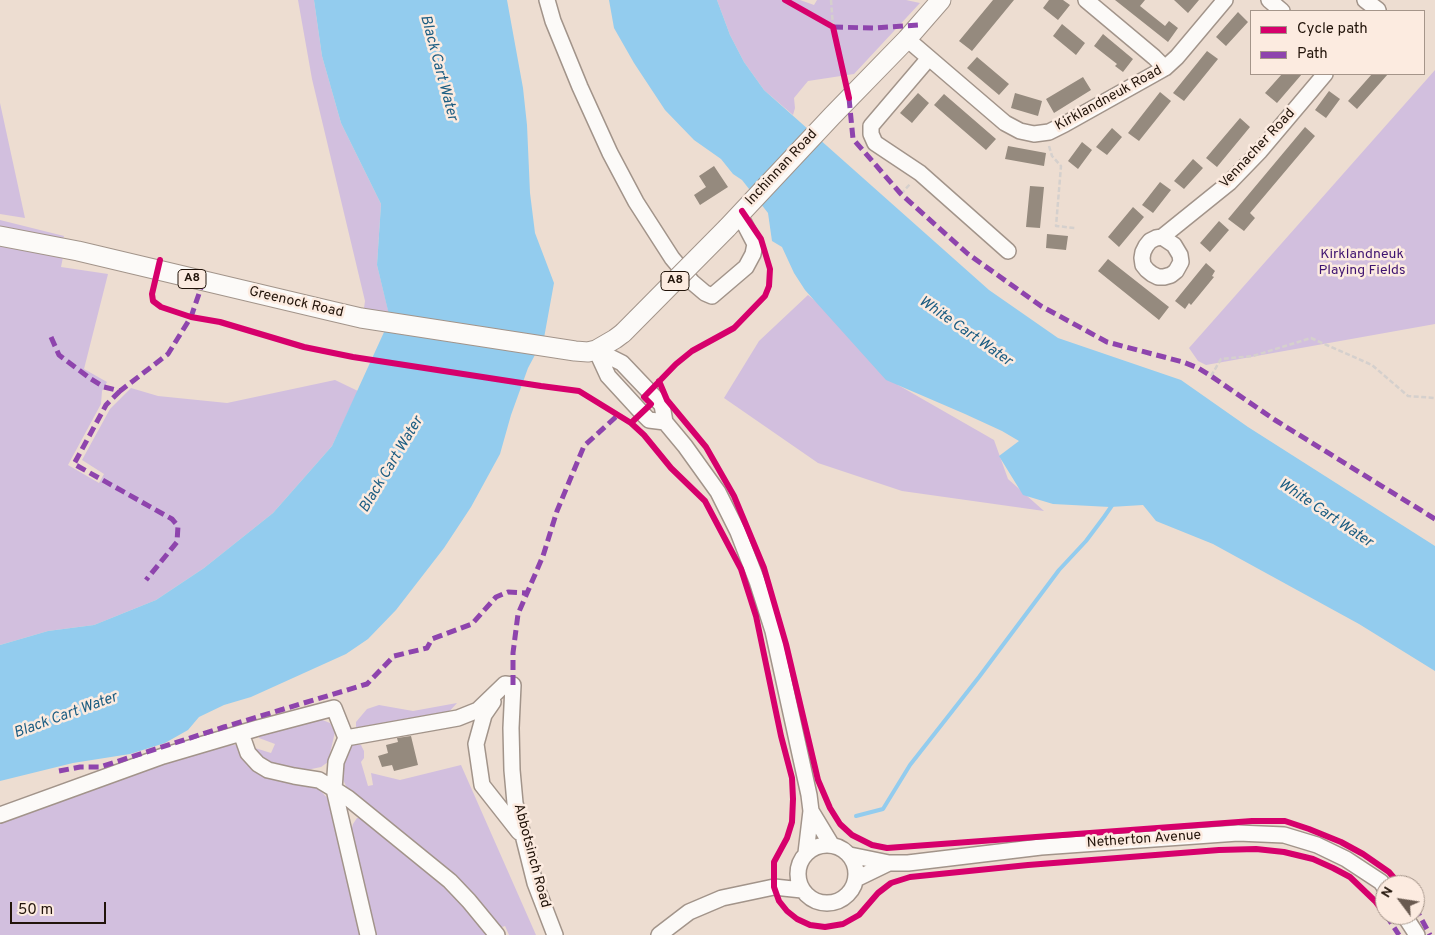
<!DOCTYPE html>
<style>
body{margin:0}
#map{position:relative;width:1435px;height:935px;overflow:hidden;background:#edddd1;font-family:Overpass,sans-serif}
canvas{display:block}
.legend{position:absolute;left:1250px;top:10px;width:175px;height:65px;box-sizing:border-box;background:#fcebe0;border:1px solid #a5958a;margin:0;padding:6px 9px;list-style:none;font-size:15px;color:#22140a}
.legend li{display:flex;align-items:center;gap:10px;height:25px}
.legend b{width:25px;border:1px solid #a5958a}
.north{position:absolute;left:1375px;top:875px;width:50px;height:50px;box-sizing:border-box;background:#fcebe0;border:1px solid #a5958a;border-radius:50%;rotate:301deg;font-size:14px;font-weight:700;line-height:20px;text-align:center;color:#22140a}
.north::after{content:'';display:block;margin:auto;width:18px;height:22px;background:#695a50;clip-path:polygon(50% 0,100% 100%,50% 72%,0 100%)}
.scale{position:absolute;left:10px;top:902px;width:96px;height:22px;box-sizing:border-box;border:2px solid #22140a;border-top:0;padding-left:6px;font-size:15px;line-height:18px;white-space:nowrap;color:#22140a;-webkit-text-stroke:4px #fcebe0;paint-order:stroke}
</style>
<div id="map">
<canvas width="1435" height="935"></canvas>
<ul class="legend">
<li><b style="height:6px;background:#d6006c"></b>Cycle path</li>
<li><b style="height:6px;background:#8e44ad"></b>Path</li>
</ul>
<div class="north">N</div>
<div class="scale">50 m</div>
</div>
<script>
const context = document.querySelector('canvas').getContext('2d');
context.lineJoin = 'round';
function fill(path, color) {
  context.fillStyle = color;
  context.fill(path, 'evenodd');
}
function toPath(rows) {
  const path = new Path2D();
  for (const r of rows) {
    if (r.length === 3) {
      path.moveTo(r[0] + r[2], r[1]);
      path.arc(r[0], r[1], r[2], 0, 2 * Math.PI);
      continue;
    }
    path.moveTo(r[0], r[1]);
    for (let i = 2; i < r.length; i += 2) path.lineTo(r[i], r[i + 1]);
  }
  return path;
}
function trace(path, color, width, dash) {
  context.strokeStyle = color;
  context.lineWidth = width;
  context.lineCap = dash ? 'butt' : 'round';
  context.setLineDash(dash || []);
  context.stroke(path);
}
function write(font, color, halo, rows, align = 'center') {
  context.font = font + ' Overpass,sans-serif';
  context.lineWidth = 5;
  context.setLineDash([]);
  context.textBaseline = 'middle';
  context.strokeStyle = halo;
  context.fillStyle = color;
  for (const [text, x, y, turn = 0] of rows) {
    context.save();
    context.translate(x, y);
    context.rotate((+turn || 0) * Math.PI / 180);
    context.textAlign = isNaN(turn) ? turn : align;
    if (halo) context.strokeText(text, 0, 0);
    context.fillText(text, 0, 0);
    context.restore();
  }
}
fill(toPath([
 [298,0,314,0,322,56,341,123,381,204,377,265,389,314,376,312,364,308,365,301,312,79],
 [717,0,800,0,814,5,817,0,906,0,920,3,854,74,808,81,794,98,795,108,793,115,764,90,744,62,730,35],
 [1435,70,1435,324,1206,365,1198,361,1189,348],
 [0,103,25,218,0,214],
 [0,220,64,236,63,239,36,233,0,227],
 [0,246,63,257,61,267,108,274,84,369,107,382,102,391,101,404,68,465,99,483,104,474,82,460,110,409,131,388,158,396,227,403,335,380,358,391,332,446,273,513,204,568,156,600,94,625,48,631,0,645],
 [808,295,828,311,898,385,994,440,1008,479,1044,511,902,491,818,463,724,398,759,341],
 [457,703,446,715,361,731,356,727,356,722,367,709,379,705,413,711],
 [320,719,330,723,335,732,328,762,321,767,302,771,283,769,262,759,256,752,255,748,271,753,275,744,259,738,258,728],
 [354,743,361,745,364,751,364,758,361,762,368,786,373,785,371,773,400,780,461,765,536,935,509,935,505,926,499,928,349,793,341,775,343,763,349,748],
 [236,745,244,757,293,781,318,788,331,802,366,935,0,935,0,818,217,746],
 [357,818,366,818,448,885,492,935,375,935,351,831,353,824]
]), '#d2bfde');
fill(toPath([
 [314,0,507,0,523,88,527,125,530,193,535,233,554,283,544,338,528,368,511,415,500,454,471,507,444,548,396,610,368,639,346,654,251,697,224,705,199,717,188,730,165,743,130,754,73,763,0,781,0,645,48,631,94,625,156,600,204,568,273,513,332,446,390,319,377,265,381,204,341,123,322,56],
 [609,0,717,0,730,35,744,62,764,90,989,290,1058,338,1181,380,1248,427,1435,546,1435,671,1359,624,1213,544,1156,521,1143,505,1110,507,1053,504,1023,495,999,456,1019,441,1002,431,965,414,886,380,805,290,794,273,782,247,772,241,768,213,742,180,733,174,721,159,694,140,665,110,634,63,614,28]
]), '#93ccee');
trace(toPath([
 [856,816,883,809,910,765,979,677,1059,570,1086,541,1104,517,1113,504]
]), '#93ccee', 4);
fill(toPath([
 [993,0,1014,0,972,51,959,41],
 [1049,0,1063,0,1070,5,1058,20,1043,8],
 [1115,0,1145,0,1140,6,1165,26,1169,21,1178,28,1168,42],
 [1174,0,1199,0,1188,13],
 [1238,12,1248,22,1226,46,1216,37],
 [1062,24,1085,43,1076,55,1053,36],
 [1103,34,1133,59,1123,72,1115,66,1117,64,1094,46],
 [1207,51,1218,59,1184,101,1173,93],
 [977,57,1009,84,999,95,967,68],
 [1282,74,1302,74,1277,103,1265,93],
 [1372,74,1388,74,1357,109,1348,101],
 [1083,77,1091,90,1054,113,1046,99],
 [1329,91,1340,99,1326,118,1315,110],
 [1160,92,1171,101,1139,141,1128,133],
 [918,93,929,103,912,123,900,113],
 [1015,93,1042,101,1038,116,1011,108],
 [944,94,996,139,986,150,934,105],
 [1240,118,1250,127,1217,167,1206,158],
 [1305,127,1315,136,1250,213,1255,218,1244,231,1228,219],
 [1112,128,1122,137,1107,155,1096,147],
 [1082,142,1092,150,1078,169,1068,161],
 [1008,146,1046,153,1044,166,1005,159],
 [1193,159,1203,168,1184,189,1174,181],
 [714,166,728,187,700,205,694,195,706,187,699,176],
 [1160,182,1171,190,1153,213,1142,205],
 [1030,186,1044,187,1040,228,1026,227],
 [1133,207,1144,217,1119,247,1108,237],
 [1219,221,1229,230,1210,252,1200,243],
 [1047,234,1068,236,1066,250,1046,248],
 [1108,259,1169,307,1159,320,1098,271],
 [1206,263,1215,271,1212,276,1214,277,1191,305,1189,303,1185,309,1175,301],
 [411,736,418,765,394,771,392,765,382,767,378,756,388,753,386,745,398,742,397,738]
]), '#958a7e');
const minor = toPath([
 [547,0,553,21,580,87,610,153,636,202,672,258,692,282,705,293,712,296,746,267,753,254,755,244,744,223,737,217],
 [1086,0,1154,57,1165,68],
 [1269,0,1282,11],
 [1365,0,1378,10],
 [907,39,1005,123,1020,131,1034,134,1049,132,1065,124,1165,68,1177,57,1225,0],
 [929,58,871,126,871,134,875,143,920,173,1008,251],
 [1162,237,1229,183,1260,151,1325,74],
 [1162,237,1174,245,1180,255,1181,262,1176,271,1171,275,1164,277,1158,277,1152,274,1147,270,1143,265,1142,258,1143,252,1146,246,1150,241,1156,238,1162,237],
 [596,350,622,363,662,405,665,422,685,446,718,492,738,532,757,581,773,631,809,795,811,811,806,853],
 [596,350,608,376,642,413,649,420,665,422],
 [493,702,484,715,476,744,482,785,519,832],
 [241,733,248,753,258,764,268,770,294,776,319,780,334,789,368,935],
 [811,811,831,844],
 [0,815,163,756,258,728,334,708,346,738],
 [827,874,29],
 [850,855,889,863,908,863,1041,847,1238,833,1284,835,1317,845,1346,859,1381,882,1385,888],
 [856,879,889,863],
 [1404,915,1417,935],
 [497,935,469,901,450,881,348,798,334,789,336,762,346,738,458,718,478,710,505,684,513,685,511,728,512,770,515,803,535,883,555,935],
 [659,935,689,912,722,898,774,887,802,890]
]);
const major = toPath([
 [727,228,832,116,907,39,941,0],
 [0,236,78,251,331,311,361,318,575,351,588,352,596,350,615,339,623,333]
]);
trace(minor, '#a2948a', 18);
trace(major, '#a2948a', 21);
trace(toPath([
 [831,0,833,27],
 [1049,146,1052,156,1061,166,1056,226,1075,228],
 [901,194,911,183],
 [1211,376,1221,359,1253,356,1311,338,1372,365,1408,396,1435,398]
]), '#d5d0cd', 2.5, [5, 2.5]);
trace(minor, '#fcfaf8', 15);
trace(major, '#fcfaf8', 19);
const majorBridge = toPath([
 [623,333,727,228]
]);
trace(majorBridge, '#a2948a', 21, []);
trace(majorBridge, '#fcfaf8', 19);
trace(toPath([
 [833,27,873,28,919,25],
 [849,98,853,139,901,194,968,254,1041,306,1107,342,1183,362,1198,368,1211,376,1275,420,1435,519],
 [51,337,59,355,91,379,104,387,120,391,168,354,191,317,203,282],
 [120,391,106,405,74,464,172,519,178,526,177,542,146,580],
 [513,685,513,653,518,614,543,556,557,511,584,446,618,415],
 [59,771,80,767,100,767,224,727,367,684,394,656,427,648,432,639,472,624,496,597,508,592,526,593],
 [1415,907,1430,935],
 [1386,915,1399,935]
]), '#8e44ad', 5, [10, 5]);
trace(toPath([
 [785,0,833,27,849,98],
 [160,260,152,294,153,301,161,307,191,317,220,322,304,347,353,357,541,386,579,391,631,423,651,404,644,397,676,364,692,351,734,328,765,296,769,286,770,269,761,239,742,211],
 [659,381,667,400,706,447,734,496,764,568,786,644,818,780,830,808,840,824,852,835,872,845,887,848,1252,821,1285,821,1309,829,1341,842,1363,854,1389,872,1400,885],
 [631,423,644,435,671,468,705,501,741,569,756,616,781,736,792,778,793,799,792,822,787,838,774,862,774,887,779,901,787,911,797,919,810,925,825,927,843,924,859,915,878,893,891,883,910,877,1028,865,1219,850,1256,849,1284,852,1313,859,1333,868,1350,877,1375,901,1385,914]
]), '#d6006c', 6);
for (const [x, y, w] of [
 [192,279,28],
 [675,281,28]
]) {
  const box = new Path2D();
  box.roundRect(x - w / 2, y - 9.5, w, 19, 4);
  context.fillStyle = '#fcebe0';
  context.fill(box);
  trace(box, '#22140a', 1);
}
write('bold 12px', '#22140a', null, [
 ["A8",192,279],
 ["A8",675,281]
]);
write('14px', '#22140a', '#fcebe0', [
 ["Kirklandneuk Road",1109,99,-29],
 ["Vennacher Road",1258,149,-47],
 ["Inchinnan Road",782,168,-47],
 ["Greenock Road",296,303,13],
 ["Netherton Avenue",1144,840,-4],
 ["Abbotsinch Road",531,856,75]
]);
write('14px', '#3e1370', '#fcebe0', [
 ["Kirklandneuk",1362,255],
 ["Playing Fields",1362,271]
]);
write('italic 15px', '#1c5d82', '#fcebe0', [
 ["Black Cart Water",438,68,75],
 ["White Cart Water",965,332,35],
 ["Black Cart Water",392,465,-59],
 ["White Cart Water",1325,514,34],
 ["Black Cart Water",66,716,-20]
]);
</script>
